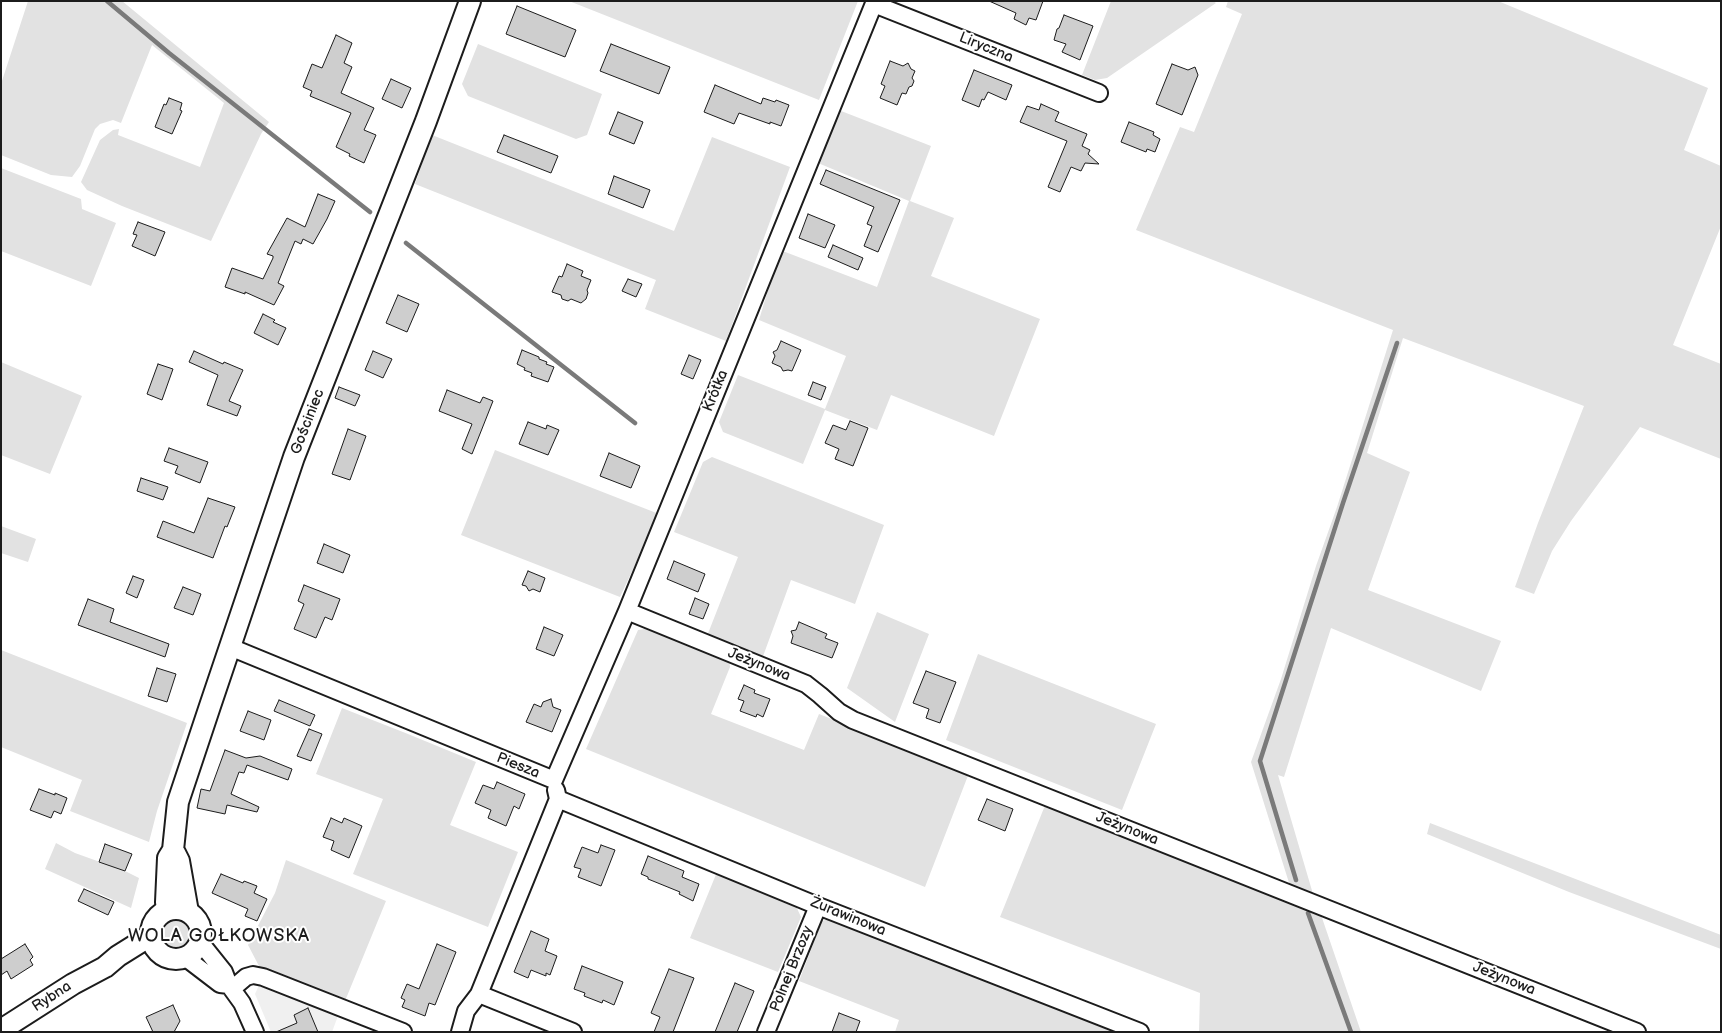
<!DOCTYPE html>
<meta charset="utf-8">
<style>
body{margin:0}
#map{position:relative;width:1722px;height:1033px;overflow:hidden;background:#fff;font-family:"Balsamiq Sans",sans-serif}
canvas{display:block}
.frame{position:absolute;inset:0;border:2px solid #1c1c1c;pointer-events:none}
</style>
<div id="map">
<canvas width="1722" height="1033"></canvas>
<div class="frame"></div>
</div>
<script>
const context = document.querySelector('canvas').getContext('2d');
context.lineJoin = 'round';
function fill(path, color) {
  context.fillStyle = color;
  context.fill(path, 'evenodd');
}
function toPath(rows) {
  const path = new Path2D();
  for (const r of rows) {
    if (r.length === 3) {
      path.moveTo(r[0] + r[2], r[1]);
      path.arc(r[0], r[1], r[2], 0, 2 * Math.PI);
      continue;
    }
    path.moveTo(r[0], r[1]);
    for (let i = 2; i < r.length; i += 2) path.lineTo(r[i], r[i + 1]);
  }
  return path;
}
function trace(path, color, width, dash) {
  context.strokeStyle = color;
  context.lineWidth = width;
  context.lineCap = dash ? 'butt' : 'round';
  context.setLineDash(dash || []);
  context.stroke(path);
}
function write(font, color, halo, rows, align = 'center') {
  context.font = font + ' "Balsamiq Sans",sans-serif';
  context.lineWidth = 4;
  context.setLineDash([]);
  context.textBaseline = 'middle';
  context.strokeStyle = halo;
  context.fillStyle = color;
  for (const [text, x, y, turn = 0] of rows) {
    context.save();
    context.translate(x, y);
    context.rotate((+turn || 0) * Math.PI / 180);
    context.textAlign = isNaN(turn) ? turn : align;
    if (halo) context.strokeText(text, 0, 0);
    context.fillText(text, 0, 0);
    context.restore();
  }
}
fill(toPath([
 [260,983,339,1013,332,1032,271,1032,255,994]
]), '#f0f0f0');
fill(toPath([
 [28,1,122,1,269,122,261,134,211,241,122,206,87,190,81,182,100,140,113,130,119,129,118,135,200,167,224,103,152,45,121,123,113,120,100,124,95,129,80,166,72,177,51,175,1,155,1,84],
 [569,1,858,1,819,100],
 [1111,1,1213,1,1216,3,1107,78,1095,80,1082,75],
 [1228,1,1498,1,1708,88,1684,150,1721,166,1721,226,1673,345,1721,364,1721,459,1640,427,1571,521,1552,551,1534,594,1515,587,1538,523,1584,406,1403,338,1367,453,1410,472,1368,590,1501,641,1481,691,1331,628,1284,777,1278,775,1313,894,1290,886,1251,762,1281,679,1316,566,1337,507,1393,330,1136,230,1180,127,1194,132,1242,14,1226,7],
 [478,44,602,94,587,135,576,139,468,96,462,84],
 [836,109,931,146,910,201,954,218,931,276,1040,319,994,436,891,395,877,430,825,410,803,464,723,432,719,422,738,375,825,409,846,356,759,320,780,250,877,287,909,201,818,163],
 [432,135,674,231,712,137,790,167,726,341,645,309,656,280,415,184],
 [1,168,81,199,82,209,116,223,91,286,1,251],
 [1,362,82,396,50,474,1,455],
 [495,450,659,514,620,597,461,535],
 [712,457,884,525,855,604,791,580,762,659,707,636,738,557,674,532,703,462],
 [1,526,36,539,28,562,1,553],
 [877,612,929,634,895,722,847,688],
 [645,629,729,659,730,667,711,714,804,750,819,714,969,773,925,887,586,749,638,630],
 [1,650,187,723,157,811,149,842,70,811,82,780,1,747],
 [978,654,1156,724,1122,810,946,740],
 [342,708,408,734,476,762,450,825,518,852,488,927,353,874,383,799,316,774],
 [1046,803,1319,909,1361,1032,1199,1032,1200,993,1000,917],
 [1430,823,1721,935,1721,949,1569,892,1427,834],
 [56,843,75,853,125,871,139,878,131,908,45,869],
 [286,860,386,901,345,1001,260,968,248,945,275,893],
 [717,872,795,904,801,917,778,972,690,938],
 [832,918,1120,1032,895,1032,899,1020,799,981,822,921],
 [176,934,13]
]), '#e2e2e2');
trace(toPath([
 [107,1,169,53,370,212],
 [406,243,635,423],
 [1296,880,1260,761,1343,503,1397,343],
 [1308,913,1351,1032]
]), '#7a7a7a', 4.5);
const building = toPath([
 [989,1,1043,1,1036,20,1029,18,1026,25,1014,19,1016,13,989,1],
 [517,6,576,30,565,57,506,34,517,6],
 [1064,15,1093,26,1080,60,1062,52,1066,44,1054,40,1057,29,1059,28,1064,15],
 [336,35,352,43,344,63,352,67,341,93,374,108,364,130,376,135,364,163,349,156,350,154,336,147,351,113,310,96,312,91,303,87,312,64,322,68,336,35],
 [611,44,670,67,659,94,600,71,611,44],
 [890,61,903,66,908,63,911,69,915,71,912,78,914,81,912,86,909,87,906,94,902,93,897,105,880,98,885,86,881,84,890,61],
 [1172,64,1188,70,1195,67,1198,75,1182,115,1156,104,1172,64],
 [974,70,1012,85,1006,100,988,92,984,100,982,99,979,107,962,100,974,70],
 [391,79,411,88,402,108,382,99,391,79],
 [715,85,761,104,763,98,775,102,776,100,789,105,781,126,770,122,770,124,739,113,734,124,704,112,715,85],
 [169,98,182,103,180,110,182,111,172,134,155,127,164,104,166,105,169,98],
 [1041,104,1059,112,1055,121,1087,134,1082,146,1090,150,1088,154,1099,164,1085,163,1081,171,1071,167,1060,192,1048,187,1067,141,1020,122,1027,106,1039,110,1041,104],
 [618,112,643,122,634,144,609,134,618,112],
 [1129,122,1154,132,1153,135,1160,139,1155,152,1147,149,1146,152,1121,142,1129,122],
 [504,135,558,156,551,173,497,152,504,135],
 [826,170,900,200,878,252,864,246,872,226,867,224,874,207,820,184,826,170],
 [614,176,650,190,643,208,608,194,614,176],
 [318,194,335,201,327,219,313,244,303,239,301,244,295,241,278,283,284,286,274,305,245,292,245,294,225,287,232,268,263,279,273,258,273,256,267,254,287,218,305,227,318,194],
 [808,214,835,225,825,248,799,238,808,214],
 [138,222,165,232,155,256,132,246,137,235,133,234,138,222],
 [833,245,863,258,858,270,828,257,833,245],
 [567,264,583,271,581,276,591,280,587,290,588,293,586,299,581,303,571,299,568,301,562,299,561,295,552,292,559,276,562,277,567,264],
 [628,279,642,284,636,297,622,291,628,279],
 [398,295,419,304,407,332,386,323,398,295],
 [263,314,275,320,273,322,286,328,278,345,254,333,263,314],
 [781,341,801,350,792,371,788,370,783,371,781,367,772,363,775,356,773,352,777,350,781,341],
 [522,350,539,357,539,359,547,362,546,364,554,367,548,382,531,376,532,373,524,370,525,368,517,364,522,350],
 [194,351,223,364,224,362,243,370,229,401,241,406,237,416,207,405,218,375,189,362,194,351],
 [373,351,392,359,383,378,365,370,373,351],
 [689,355,701,360,693,379,681,374,689,355],
 [158,364,173,369,162,400,147,394,158,364],
 [813,382,826,387,821,400,808,395,813,382],
 [339,387,360,395,355,406,335,398,339,387],
 [447,390,480,403,483,397,493,401,472,454,462,449,472,424,439,411,447,390],
 [850,421,868,428,853,466,835,459,839,449,825,443,833,425,846,430,850,421],
 [528,422,546,429,547,425,559,430,548,455,519,444,528,422],
 [348,429,366,436,350,480,332,474,348,429],
 [169,448,208,462,200,483,175,473,178,466,164,461,169,448],
 [609,453,640,466,631,488,600,476,609,453],
 [141,478,168,487,163,500,137,491,141,478],
 [208,498,235,507,227,527,225,526,213,558,157,537,163,521,194,533,208,498],
 [324,544,350,555,343,573,317,563,324,544],
 [674,561,705,574,698,592,667,579,674,561],
 [528,571,545,578,540,592,533,589,529,591,526,586,522,585,528,571],
 [133,576,144,580,137,598,126,593,133,576],
 [304,585,340,599,332,620,325,617,316,638,294,629,304,604,298,601,304,585],
 [183,587,201,594,193,615,174,608,183,587],
 [695,598,709,604,703,619,689,614,695,598],
 [88,599,114,609,110,622,169,644,165,657,78,625,88,599],
 [799,622,827,634,825,638,838,643,832,658,791,643,793,636,791,631,796,630,799,622],
 [544,627,563,635,554,656,536,649,544,627],
 [157,668,176,674,167,702,148,696,157,668],
 [926,671,956,682,940,723,926,718,929,709,913,703,926,671],
 [744,685,755,690,754,693,770,699,763,717,757,714,756,717,740,711,744,701,738,699,744,685],
 [551,699,553,707,561,710,552,732,526,722,534,704,541,707,543,702,551,699],
 [279,700,315,715,310,726,274,711,279,700],
 [248,711,271,720,264,740,240,731,248,711],
 [309,729,322,734,311,761,297,756,309,729],
 [225,750,246,758,260,756,292,769,288,780,247,765,244,773,239,772,231,794,259,807,257,812,227,805,225,814,197,808,201,789,210,791,225,750],
 [497,782,525,794,519,809,514,806,506,826,488,818,491,810,475,803,483,785,494,789,497,782],
 [39,789,55,795,55,793,67,798,61,814,54,811,51,818,30,810,39,789],
 [987,799,1013,809,1005,831,978,820,987,799],
 [331,818,342,823,344,818,362,826,349,858,331,850,334,841,323,837,331,818],
 [105,844,132,854,125,871,99,862,105,844],
 [601,845,615,850,601,886,578,877,581,869,574,867,582,847,598,853,601,845],
 [648,856,684,871,682,877,699,884,693,901,679,894,680,892,648,879,648,877,641,874,648,856],
 [221,874,243,883,244,881,257,886,254,893,267,899,257,921,245,916,248,909,212,893,221,874],
 [84,889,114,902,108,915,78,901,84,889],
 [531,931,549,939,545,951,557,956,550,975,546,973,546,976,531,970,528,978,514,972,531,931],
 [25,944,33,957,30,960,33,965,11,979,7,971,1,975,1,959,25,944],
 [437,944,456,952,435,1005,429,1003,425,1016,402,1007,405,1000,401,998,407,984,419,989,437,944],
 [582,966,623,982,614,1005,603,1000,602,1003,584,996,585,993,574,989,582,966],
 [669,969,694,978,673,1032,654,1032,660,1017,651,1013,669,969],
 [735,983,754,991,737,1032,715,1032,735,983],
 [173,1005,180,1021,174,1032,153,1032,146,1017,173,1005],
 [308,1008,318,1032,276,1032,297,1023,294,1015,308,1008],
 [839,1013,860,1021,856,1032,832,1032,839,1013]
]);
fill(building, '#cecece');
trace(building, '#1c1c1c', 1);
const minor = toPath([
 [874,4,1099,93],
 [627,611,806,684,820,695,839,712,853,720,1637,1032],
 [230,647,554,780],
 [554,780,627,611,875,1],
 [558,799,818,906,1140,1032],
 [200,942,224,972,229,985,242,1003,255,1032],
 [186,958,220,984,229,985],
 [232,989,246,977,253,975,263,977,403,1032],
 [479,994,573,1032],
 [460,1032,466,1011,479,994,558,799,556,790],
 [766,1032,818,906]
]);
const tertiary = toPath([
 [175,853,179,861,188,912],
 [176,934,25],
 [167,910,166,902,168,858,173,850,178,802,210,706,294,457,426,121,470,1],
 [1,1030,73,984,105,967,118,956,150,936]
]);
trace(minor, '#1c1c1c', 20);
trace(tertiary, '#1c1c1c', 24);
trace(minor, '#fff', 16);
trace(tertiary, '#fff', 20);
write('15px', '#1c1c1c', '#fff', [
 ["Liryczna",986,48,22],
 ["Krótka",716,391,-68],
 ["Gościniec",308,422,-69],
 ["Jeżynowa",759,665,22],
 ["Piesza",518,766,22],
 ["Jeżynowa",1127,829,22],
 ["Żurawinowa",848,917,22],
 ["Polnej Brzozy",792,969,-68],
 ["Jeżynowa",1504,979,22],
 ["Rybna",52,997,-33]
]);
context.letterSpacing = '1px';
write('18px', '#1c1c1c', '#fff', [
 ["WOLA GOŁKOWSKA",219,936]
]);
context.letterSpacing = '0px';
</script>
